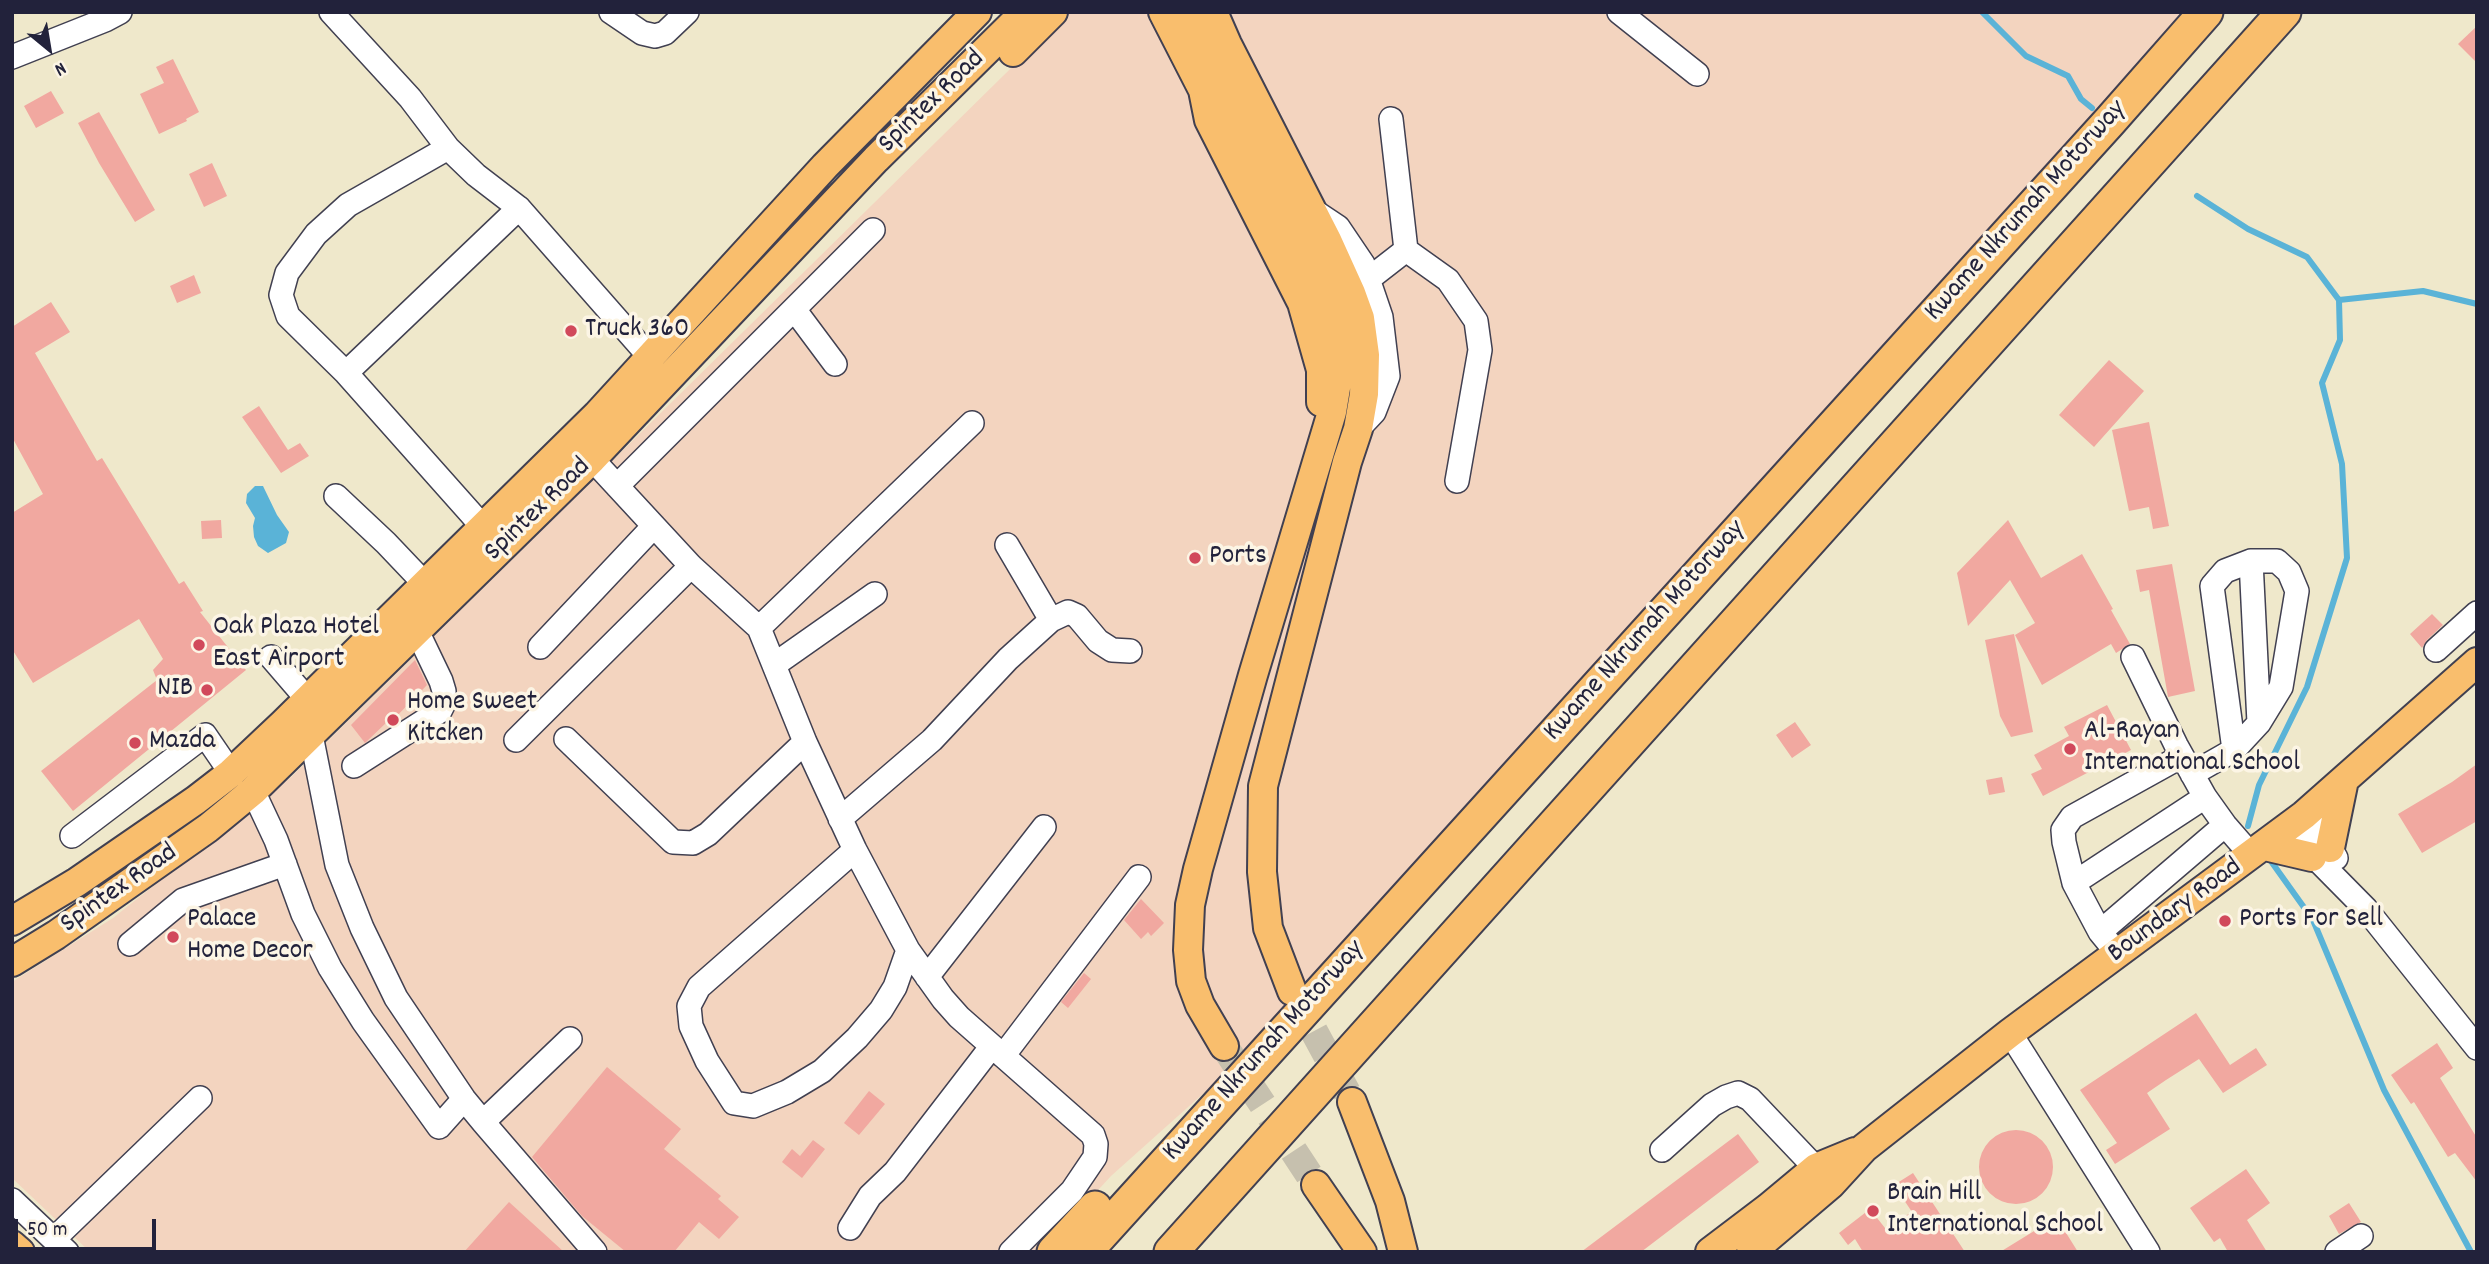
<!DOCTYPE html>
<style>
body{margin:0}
#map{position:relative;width:2489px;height:1264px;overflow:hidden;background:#efe8cb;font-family:Dekko,sans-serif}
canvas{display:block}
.frame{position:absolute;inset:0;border:14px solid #22223b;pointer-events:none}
.north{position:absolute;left:14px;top:14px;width:70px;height:70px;-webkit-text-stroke:5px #fcf5e5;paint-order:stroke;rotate:150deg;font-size:19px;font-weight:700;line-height:28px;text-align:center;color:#22223b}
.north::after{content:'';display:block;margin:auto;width:24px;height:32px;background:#22223b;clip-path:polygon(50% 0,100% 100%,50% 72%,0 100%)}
.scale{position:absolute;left:14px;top:1219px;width:142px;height:32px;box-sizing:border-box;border:4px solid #22223b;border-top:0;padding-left:9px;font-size:21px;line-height:24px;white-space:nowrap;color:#22223b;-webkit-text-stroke:5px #fcf5e5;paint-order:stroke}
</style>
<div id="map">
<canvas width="2489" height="1264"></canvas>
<div class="frame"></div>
<div class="north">N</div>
<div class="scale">50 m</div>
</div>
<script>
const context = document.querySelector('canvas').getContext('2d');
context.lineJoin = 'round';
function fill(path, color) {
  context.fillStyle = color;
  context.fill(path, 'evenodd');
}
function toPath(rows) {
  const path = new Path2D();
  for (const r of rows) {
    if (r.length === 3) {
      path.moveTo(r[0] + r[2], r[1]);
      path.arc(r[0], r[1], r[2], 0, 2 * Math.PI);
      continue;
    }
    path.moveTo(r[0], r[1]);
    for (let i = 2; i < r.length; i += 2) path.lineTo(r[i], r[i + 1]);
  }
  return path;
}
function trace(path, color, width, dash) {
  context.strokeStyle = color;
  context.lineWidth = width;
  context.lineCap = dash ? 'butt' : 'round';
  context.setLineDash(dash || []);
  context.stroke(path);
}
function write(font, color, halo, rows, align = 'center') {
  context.font = font + ' Dekko,sans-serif';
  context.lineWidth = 7;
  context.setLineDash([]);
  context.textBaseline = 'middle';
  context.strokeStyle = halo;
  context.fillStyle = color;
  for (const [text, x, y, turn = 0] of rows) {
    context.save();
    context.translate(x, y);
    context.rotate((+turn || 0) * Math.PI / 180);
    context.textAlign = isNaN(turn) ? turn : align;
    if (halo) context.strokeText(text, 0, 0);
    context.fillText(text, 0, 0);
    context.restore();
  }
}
fill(toPath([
 [1068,12,2195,12,1282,1023,1111,1176,1041,1252,90,1252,12,1178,12,982,113,918,291,777]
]), '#f3d4bf');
fill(toPath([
 [255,486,263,486,277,515,289,532,286,543,268,553,258,546,254,537,253,526,255,518,246,503,247,494]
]), '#5ab3d7');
trace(toPath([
 [1982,12,2026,56,2068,76,2081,99,2092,108],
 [2197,196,2248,229,2307,257,2339,300,2423,291,2477,304],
 [2248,826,2259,785,2307,687,2347,558,2342,464,2322,383,2340,340,2339,300],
 [2268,857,2313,920,2384,1090,2471,1252]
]), '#5ab3d7', 6);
fill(toPath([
 [2477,26,2477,63,2458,44],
 [173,59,199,112,186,119,187,121,159,134,140,94,164,83,156,67],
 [51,91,64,113,36,128,24,106],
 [99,112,155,210,135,222,99,163,78,123],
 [212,163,227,196,204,207,189,174],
 [194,275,201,293,177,303,170,286],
 [51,302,70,332,35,353,97,461,102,458,179,584,184,581,203,611,200,612,246,670,73,811,41,771,157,680,153,670,163,659,139,619,33,683,12,649,12,513,43,494,12,437,12,327],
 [2109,360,2144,391,2094,447,2059,415],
 [259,406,288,450,300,443,309,456,281,473,242,417],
 [2149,422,2169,526,2153,529,2149,507,2129,511,2112,430],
 [221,520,222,538,202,539,201,521],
 [2008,520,2041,578,2082,554,2113,609,2111,610,2130,644,2116,653,2111,644,2042,685,2015,635,2035,623,2010,580,1968,626,1957,573],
 [2172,564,2195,691,2168,697,2149,590,2140,592,2136,570],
 [2432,614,2443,625,2427,640,2422,648,2410,634],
 [2014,634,2033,732,2011,737,2000,716,1985,640],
 [415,660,427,685,390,723,388,721,365,743,351,725],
 [2107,705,2131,750,2043,796,2031,774,2042,769,2034,755,2069,736,2064,727],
 [1795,722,1811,745,1792,758,1776,735],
 [2477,764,2477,821,2422,853,2398,814,2452,782],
 [2002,777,2005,792,1989,795,1986,780],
 [1141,899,1164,923,1151,936,1148,932,1141,939,1124,920],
 [1084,973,1091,979,1068,1008,1061,1002],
 [2196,1013,2230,1065,2256,1048,2267,1065,2223,1093,2199,1059,2166,1080,2147,1093,2170,1129,2115,1164,2106,1150,2117,1143,2080,1090],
 [2437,1043,2453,1068,2440,1078,2477,1138,2477,1182,2455,1153,2448,1157,2414,1102,2411,1104,2391,1075],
 [607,1067,681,1129,664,1149,721,1196,718,1199,739,1217,719,1239,699,1222,674,1252,626,1252,582,1216,532,1157],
 [869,1091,885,1104,859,1135,844,1123],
 [2016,1167,37],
 [1738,1134,1759,1162,1641,1252,1581,1252],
 [813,1140,825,1149,802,1178,782,1162,792,1149,800,1156],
 [2246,1169,2270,1203,2247,1220,2267,1252,2228,1252,2220,1238,2214,1242,2190,1208],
 [1913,1173,1965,1252,1863,1252,1855,1239,1848,1245,1839,1233,1870,1209,1885,1228,1912,1212,1894,1185],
 [509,1202,564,1252,464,1252],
 [2349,1203,2361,1222,2339,1234,2329,1216],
 [2052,1220,2058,1220,2078,1252,2000,1252]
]), '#f1a8a0');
trace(toPath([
 [1294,994,1352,1102],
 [1224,1046,1316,1185]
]), '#c6c0ae', 28, [28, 14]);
const minor = toPath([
 [331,12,410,98,448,148,476,175,519,208,649,356],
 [611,12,642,33,655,36,665,33,687,12],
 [1619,12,1697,74],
 [12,57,105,20,120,12],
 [448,148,348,205,316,234,287,273,281,295,288,316,346,373,483,527],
 [1311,209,1338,227,1363,264,1381,317,1388,376,1374,412,1358,429],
 [1406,250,1448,280,1476,321,1480,350,1457,481],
 [1370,278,1406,250,1391,119],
 [794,309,835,364],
 [346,373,519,208],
 [592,459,691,566,759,628,805,742,855,850,908,950,943,999,959,1017,1093,1135,1096,1144,1095,1157,1072,1191,1011,1252],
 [617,486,873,230],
 [336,496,386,543,425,584],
 [1007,545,1051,620],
 [2251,561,2259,723],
 [759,628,972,423],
 [540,647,654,526],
 [2436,650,2477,613],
 [271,657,308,700],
 [2133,657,2176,745,2205,797,2225,825,2252,856],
 [774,665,875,594],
 [311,735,337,865,362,928,396,998,464,1099,483,1122,570,1039],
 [566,739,673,842,693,843,708,834,805,742],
 [516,740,691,566],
 [354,766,440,711,443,705,444,691,441,681,417,631],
 [2192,774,2234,750,2259,723,2281,687,2297,591,2289,572,2277,561,2251,561,2225,571,2212,586,2234,750],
 [253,791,276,840,303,914,330,968,363,1021,439,1127,464,1099],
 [2304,815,2324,838,2336,858],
 [840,819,932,740,1008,659,1051,620,1068,612,1077,616,1098,641,1112,650,1130,651],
 [2287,829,2366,909,2477,1048],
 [72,836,205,735,231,773],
 [855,850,699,987,689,1006,691,1026,707,1061,734,1103,753,1106,787,1092,822,1071,857,1038,881,1010,895,987,908,950],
 [2074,883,2205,797],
 [2100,932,2225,825],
 [130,944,183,900,285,864],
 [2118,954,2100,932,2074,883,2064,842,2063,830,2072,817,2182,756],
 [927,977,1044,827],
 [2010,1033,2148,1252],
 [1003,1056,1139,877],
 [483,1122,595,1252],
 [1662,1150,1712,1105,1726,1097,1738,1093,1750,1099,1826,1179],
 [12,1200,67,1252],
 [850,1228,870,1196,895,1172,992,1046],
 [54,1239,200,1098],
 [2337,1252,2361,1236]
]);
const major = toPath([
 [1163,12,1203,90,1209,120,1302,303,1321,370,1321,402],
 [1188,12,1238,119,1317,274,1329,304,1337,338,1339,370,1332,412,1253,675,1198,869,1190,905,1188,950,1191,981,1200,1005,1224,1046],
 [1213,12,1227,44,1327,240,1351,293,1360,318,1365,355,1364,394,1358,429,1347,462,1263,786,1262,872,1268,928,1292,991],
 [1013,52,1053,12],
 [2265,846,2312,857],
 [2330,848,2344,780],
 [12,921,77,882,196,800,231,773,283,724,597,415,825,166,977,12],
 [12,962,56,935,208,828,253,791,592,459,876,159,1025,12],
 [1352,1102,1390,1201,1403,1252],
 [1316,1185,1362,1252],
 [12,1245,20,1252],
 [1710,1252,1768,1208,1816,1168,1855,1152],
 [1751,1252,1831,1184,1864,1148,2010,1033,2304,815,2477,662]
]);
const highway = toPath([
 [1054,1252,1095,1208],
 [1085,1252,2110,121,2206,12],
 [1171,1252,2284,12]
]);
trace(minor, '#414051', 26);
trace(major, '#414051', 32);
trace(highway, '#414051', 37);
trace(minor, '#fff', 23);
trace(major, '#f9be6d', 28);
trace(highway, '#f9be6d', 33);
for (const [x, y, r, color] of [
 [571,331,7,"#d1495b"],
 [1195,558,7,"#d1495b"],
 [199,645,7,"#d1495b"],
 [207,690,7,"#d1495b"],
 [393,720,7,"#d1495b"],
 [135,743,7,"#d1495b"],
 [2070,749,7,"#d1495b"],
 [2225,921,7,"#d1495b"],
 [173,937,7,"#d1495b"],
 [1873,1211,7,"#d1495b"]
]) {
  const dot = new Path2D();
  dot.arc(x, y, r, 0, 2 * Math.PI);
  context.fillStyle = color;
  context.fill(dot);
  trace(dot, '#fcf5e5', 2.5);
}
write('28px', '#22223b', '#fcf5e5', [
 ["Spintex Road",933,103,-44],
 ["Kwame Nkrumah Motorway",2027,212,-48],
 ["Spintex Road",539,511,-44],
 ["Kwame Nkrumah Motorway",1646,632,-48],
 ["Spintex Road",120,890,-35],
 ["Boundary Road",2176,912,-36],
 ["Kwame Nkrumah Motorway",1265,1052,-48]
]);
write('28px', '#22223b', '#fcf5e5', [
 ["Truck 360",585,331],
 ["Ports",1209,558],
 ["Oak Plaza Hotel",213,629],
 ["East Airport",213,661],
 ["NIB",193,690,"right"],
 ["Home Sweet",407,704],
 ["Kitcken",407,736],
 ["Al-Rayan",2084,733],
 ["International School",2084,765],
 ["Mazda",149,743],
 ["Palace",187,921],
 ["Home Decor",187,953],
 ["Ports For Sell",2239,921],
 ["Brain Hill",1887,1195],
 ["International School",1887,1227]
], 'left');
</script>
